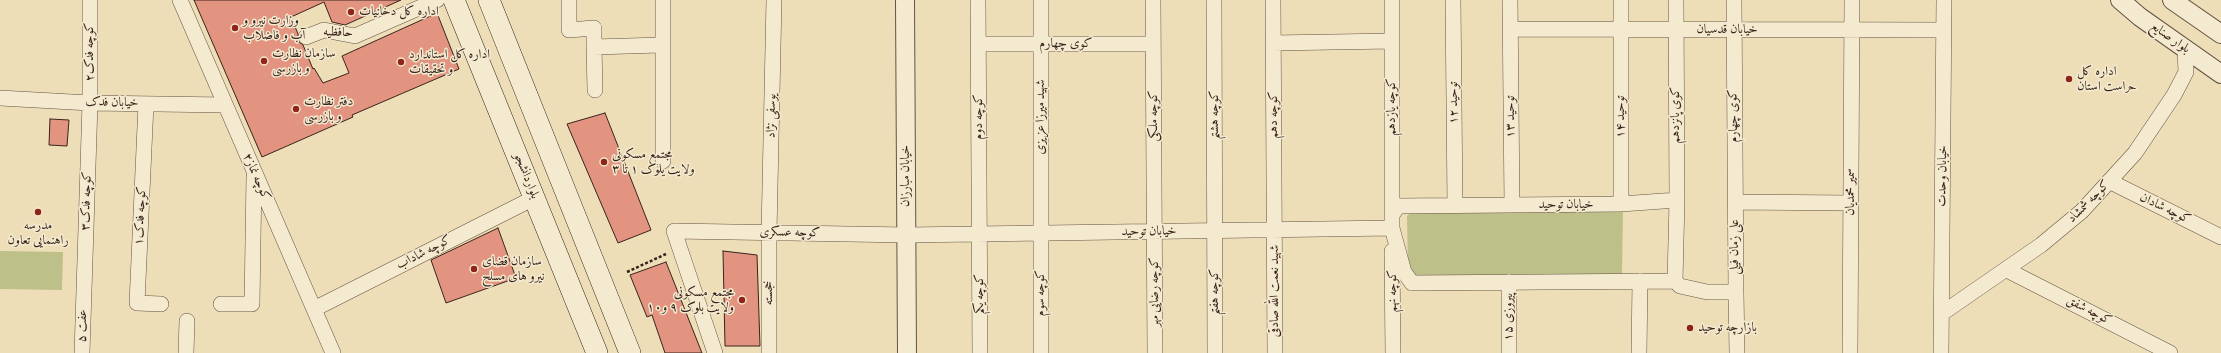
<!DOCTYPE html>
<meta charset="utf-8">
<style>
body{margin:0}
canvas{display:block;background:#eedeb7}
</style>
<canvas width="2221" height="353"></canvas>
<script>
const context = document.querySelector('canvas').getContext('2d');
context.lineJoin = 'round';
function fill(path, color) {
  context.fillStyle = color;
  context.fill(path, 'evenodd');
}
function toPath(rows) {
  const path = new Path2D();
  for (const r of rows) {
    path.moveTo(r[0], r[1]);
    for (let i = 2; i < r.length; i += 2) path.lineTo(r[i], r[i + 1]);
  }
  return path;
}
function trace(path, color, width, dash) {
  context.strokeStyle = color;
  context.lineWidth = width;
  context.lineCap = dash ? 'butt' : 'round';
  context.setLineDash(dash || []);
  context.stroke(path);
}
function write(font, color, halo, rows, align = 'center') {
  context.font = font + ' "IM FELL Double Pica",Amiri,serif';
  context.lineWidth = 3;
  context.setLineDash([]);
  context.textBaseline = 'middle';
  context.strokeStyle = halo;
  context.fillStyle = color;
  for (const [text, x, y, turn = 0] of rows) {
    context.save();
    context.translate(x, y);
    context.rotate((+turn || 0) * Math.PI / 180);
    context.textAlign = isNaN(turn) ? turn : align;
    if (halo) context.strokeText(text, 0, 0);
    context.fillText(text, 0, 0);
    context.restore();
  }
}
fill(toPath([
 [1623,209,1622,276,1413,279,1408,273,1407,216,1412,211],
 [0,251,63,252,62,290,0,289]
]), '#bec08a');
const building = toPath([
 [194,0,401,0,345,25,332,22,324,2,291,17,298,34,298,41,303,45,313,69,314,68,323,83,349,73,342,56,437,13,459,69,352,115,353,117,262,157,194,0],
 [605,113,651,230,618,243,567,124,605,113],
 [50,119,69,120,67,146,49,145,50,119],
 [498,228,516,278,446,303,431,260,498,228],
 [723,251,757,255,760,346,725,346,723,251],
 [666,262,702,353,665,353,652,315,647,317,630,275,666,262]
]);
fill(building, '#e29480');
trace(building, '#38241c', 1);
const minor = toPath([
 [180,0,333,353],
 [569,0,569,30,594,28,594,47,661,45],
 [663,0,663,161],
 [978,0,980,353],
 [1041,0,1041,353],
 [1153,0,1155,353],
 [1214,0,1215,353],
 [1273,0,1275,353],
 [1392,0,1392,215],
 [1453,0,1455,205],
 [1510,0,1512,205],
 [1676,0,1677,200],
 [1734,0,1736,292],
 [1511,29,1944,30],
 [306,37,324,30,355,36,437,0],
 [1273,43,1392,41],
 [978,44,1153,44],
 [594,47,595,90],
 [0,98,90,103,225,105],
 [146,104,137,303,161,304],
 [2109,181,2221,237],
 [1735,202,1851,203],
 [1621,204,1621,0],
 [1392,251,1393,353],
 [2007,270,2170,353],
 [1675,281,1412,283,1404,272,1392,228,1392,215,1398,206,1621,204,1677,200,1675,281,1680,286,1707,292,1736,292,1737,353],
 [1509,282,1509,353],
 [221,304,252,304,254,177],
 [314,309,534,198],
 [1941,314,2041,245,2082,211,2135,153,2174,95,2186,72,2185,49],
 [82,353,90,103,90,0],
 [186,353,187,321],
 [715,353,674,231,907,235,1392,228],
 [769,353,769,233,774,0],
 [1639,353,1640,281],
 [1850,353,1852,0],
 [1941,353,1944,0]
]);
const tertiary = toPath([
 [905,0,907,353],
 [2120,0,2140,17,2221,74],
 [2172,0,2221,34]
]);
const secondary = toPath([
 [454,0,597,353],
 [489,0,630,353]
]);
trace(minor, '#665243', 16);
trace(tertiary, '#665243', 20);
trace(secondary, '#38241c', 22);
trace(toPath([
 [627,272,666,254]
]), '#38241c', 2.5, [3, 2]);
trace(minor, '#f4ead0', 15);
trace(tertiary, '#f4ead0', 18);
trace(secondary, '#f4ead0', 21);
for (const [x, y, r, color] of [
 [351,12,4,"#8f2418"],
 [235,28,4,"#8f2418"],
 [264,61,4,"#8f2418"],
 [401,62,4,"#8f2418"],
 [2069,79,4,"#8f2418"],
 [296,109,4,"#8f2418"],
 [604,162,4,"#8f2418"],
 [38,212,4,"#8f2418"],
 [474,269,4,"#8f2418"],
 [742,300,4,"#8f2418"],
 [1690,328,4,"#8f2418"]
]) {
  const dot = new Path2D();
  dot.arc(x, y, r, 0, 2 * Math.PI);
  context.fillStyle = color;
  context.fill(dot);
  trace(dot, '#f4ead0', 1.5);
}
write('13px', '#38241c', '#f4ead0', [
 ["اداره کل دخانیات",359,12],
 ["وزارت نیرو و",243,21],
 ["آب و فاضلاب",243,36],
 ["سازمان نظارت",272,54],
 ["و بازرسی",272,69],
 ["اداره کل استاندارد",409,55],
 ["و تحقیقات",409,70],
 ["اداره کل",2077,72],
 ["حراست استان",2077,87],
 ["دفتر نظارت",304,102],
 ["و بازرسی",304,117],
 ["مجتمع مسکونی",612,155],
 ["ولایت یلوک ۱ تا ۳",612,170],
 ["مدرسه",38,226,"center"],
 ["راهنمایی تعاون",38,241,"center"],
 ["سازمان قضای",482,262],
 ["نیرو های مسلح",482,277],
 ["مجتمع مسکونی",734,293,"right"],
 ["ولایت بلوک ۹ و۱۰",734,308,"right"],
 ["بازارچه توحید",1698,328]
], 'left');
write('13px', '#38241c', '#f4ead0', [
 ["خیابان قدسیان",1727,30],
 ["حافظیه",338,33,2],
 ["بلوار صنایع",2170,38,35],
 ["کوی چهارم",1066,44],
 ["کوچه فدک۲",90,52,-90],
 ["خیابان فدک",112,103,1],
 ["توحید ۱۲",1454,103,-90],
 ["کوچه یازدهم",1392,107,-90],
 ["کوچه هشتم",1215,115,-90],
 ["کوچه دهم",1274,115,-90],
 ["کوی پانزدهم",1676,115,-90],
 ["یوسفی نژاد",772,116,-89],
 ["کوچه ملکی",1154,116,-90],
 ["کوی چهارم",1734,116,-91],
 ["کوچه دوم",979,117,-90],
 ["شهید میرزا عزیزی",1041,117,-90],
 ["توحید ۱۳",1511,117,-90],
 ["توحید ۱۴",1621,117,-90],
 ["بلواردانشجو",526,176,68],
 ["خیابان مبارزان",906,176,-90],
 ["خیابان وحدت",1943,176,-89],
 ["کوچه نماز۲",256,177,66],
 ["سمیر محمدیان",1851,192,-90],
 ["کوچه فدک۳",87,201,-88],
 ["کوچه شمشاد",2089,202,-45],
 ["خیابان توحید",1566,205],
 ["کوچه شادان",2165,209,26],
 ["کوچه فدک۱",141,216,-87],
 ["خیابان توحید",1149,232,-1],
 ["کوچه عسکری",790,233,1],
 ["علی زمان فیلی",1735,247,-90],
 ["کوچه شاداب",424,253,-27],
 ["شهید نعمت الله صادقی",1275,291,-90],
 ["کوچه نهم",1393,291,-90],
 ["کوچه رضایی مهر",1155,292,-90],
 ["کوچه هفتم",1215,292,-90],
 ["خجسته",769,293,-90],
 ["کوچه سوم",1041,293,-90],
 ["کوچه یکم",980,294,-90],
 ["کوچه شفق",2089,311,27],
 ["پیروزی ۱۵",1509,317,-90],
 ["عفت ۵",83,326,-89]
]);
</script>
